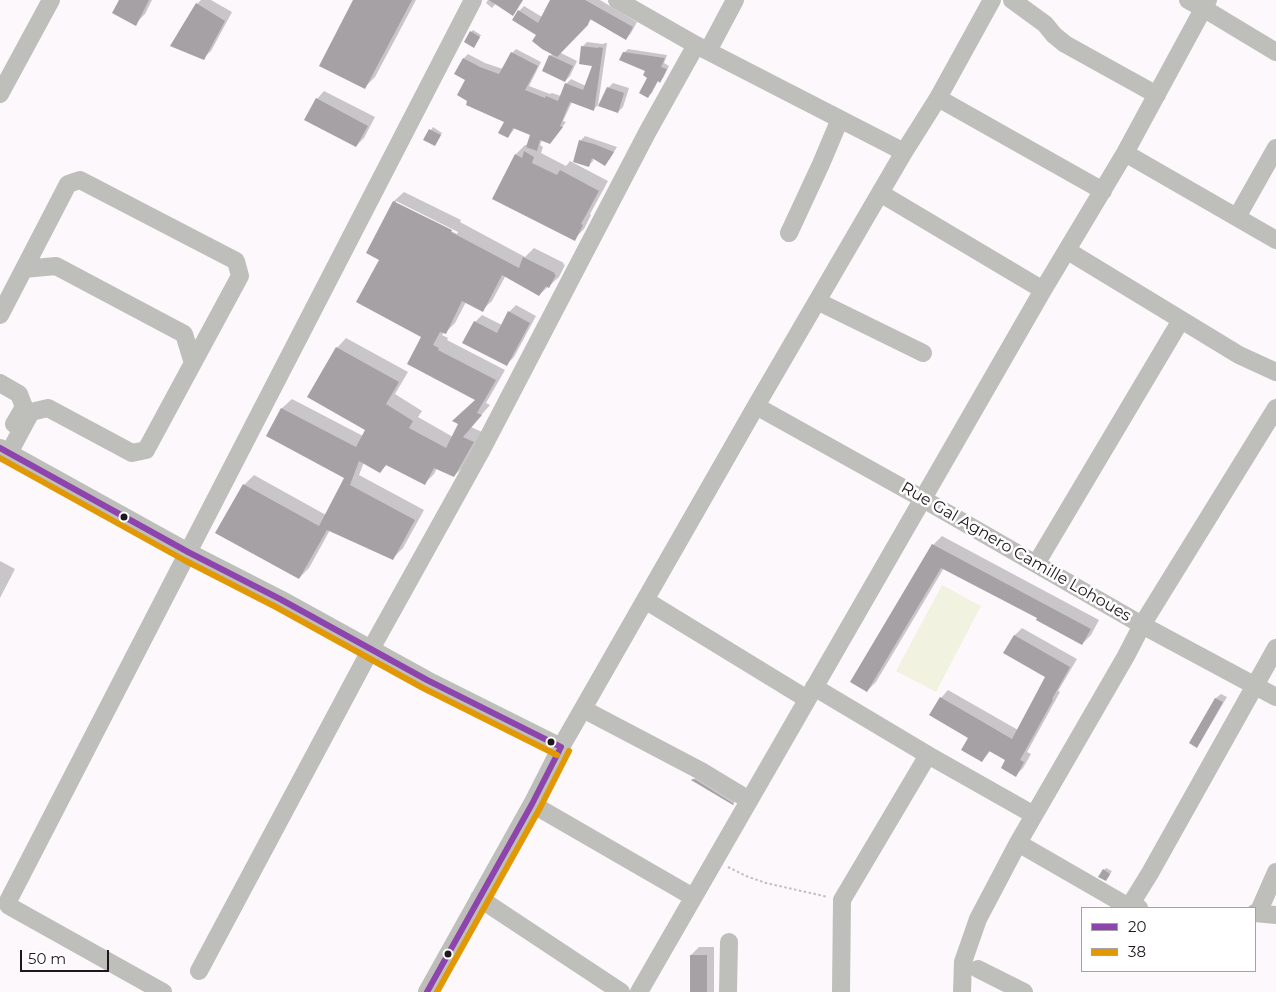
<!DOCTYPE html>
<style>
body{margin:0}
#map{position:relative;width:1276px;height:992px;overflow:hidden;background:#fcf8fc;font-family:Montserrat,sans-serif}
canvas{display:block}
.legend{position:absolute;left:1081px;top:907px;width:175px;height:65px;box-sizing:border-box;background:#fff;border:1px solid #a5a2a5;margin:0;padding:6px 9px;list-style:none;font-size:15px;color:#1e171e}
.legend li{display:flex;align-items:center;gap:10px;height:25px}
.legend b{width:25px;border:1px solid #a5a2a5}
.scale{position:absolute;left:20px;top:950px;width:89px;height:22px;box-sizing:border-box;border:2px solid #1e171e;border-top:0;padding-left:6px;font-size:15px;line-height:18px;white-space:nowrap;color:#1e171e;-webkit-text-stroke:4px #fff;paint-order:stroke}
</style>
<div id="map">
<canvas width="1276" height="992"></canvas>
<ul class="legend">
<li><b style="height:6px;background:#8e44ad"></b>20</li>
<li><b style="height:6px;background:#e19803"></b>38</li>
</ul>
<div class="scale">50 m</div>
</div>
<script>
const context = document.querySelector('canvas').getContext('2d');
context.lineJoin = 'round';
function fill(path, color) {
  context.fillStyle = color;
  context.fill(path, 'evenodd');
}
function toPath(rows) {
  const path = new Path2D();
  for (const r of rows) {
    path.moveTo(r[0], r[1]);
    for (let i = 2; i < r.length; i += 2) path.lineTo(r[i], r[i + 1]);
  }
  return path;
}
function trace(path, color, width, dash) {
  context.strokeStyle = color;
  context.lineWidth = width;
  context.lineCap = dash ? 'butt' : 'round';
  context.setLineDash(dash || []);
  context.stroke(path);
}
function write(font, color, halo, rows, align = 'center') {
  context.font = font + ' Montserrat,sans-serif';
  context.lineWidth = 5;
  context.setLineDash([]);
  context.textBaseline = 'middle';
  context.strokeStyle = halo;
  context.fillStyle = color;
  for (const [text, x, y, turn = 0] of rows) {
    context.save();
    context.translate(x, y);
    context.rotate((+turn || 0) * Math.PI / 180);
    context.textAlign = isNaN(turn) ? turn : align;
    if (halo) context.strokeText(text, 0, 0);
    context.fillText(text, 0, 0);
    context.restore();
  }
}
fill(toPath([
 [942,585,981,606,936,692,896,671]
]), '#f2f2e0');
fill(toPath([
 [121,0,152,0,145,14,135,24],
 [201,0,211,0,232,12,211,51,203,58,197,4],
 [355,0,416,0,375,77,364,88],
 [488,0,499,0,492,8,486,3],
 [552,0,600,0,637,22,631,33,626,39,592,19,559,52,577,61,570,76,565,81,543,70,550,56,553,53,519,11,524,6,542,17],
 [473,30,481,35,476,44,471,32],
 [587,42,603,44,605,43,607,43,598,105,593,110,572,102,563,121,566,122,554,138,542,140,540,145,543,147,541,153,566,166,570,161,608,181,590,214,591,215,584,229,574,239,516,154,525,145,528,146,532,134,515,128,512,132,508,137,506,121,467,80,464,58,468,54,485,63,503,69,512,53,516,49,541,62,529,86,550,94,552,93,561,96,566,84,571,79,586,86,594,65,583,46],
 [628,49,667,55,664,63,669,66,663,78,660,81,658,80,652,93,648,96,649,77,647,71,624,53],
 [613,83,629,88,623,107,618,112,608,88],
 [324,91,375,117,364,138,356,146,317,99],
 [433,127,442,133,437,142,425,139],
 [585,136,617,147,609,160,594,158,593,161,589,165,580,141],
 [404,192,461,220,460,222,525,257,534,248,564,263,563,264,565,265,559,277,539,295,506,275,492,301,482,310,466,302,455,323,445,333,444,332,442,335,448,338,447,340,505,370,486,403,490,405,471,427,482,432,464,466,454,476,437,468,434,474,424,484,387,464,380,471,364,462,359,475,424,510,403,548,393,558,330,530,309,568,299,578,244,485,254,475,326,515,345,477,267,436,282,408,292,399,363,436,367,429,337,348,346,338,408,372,395,394,422,411,418,417,453,437,477,399,423,336,381,259,368,253,394,201],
 [396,201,458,232,457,234,396,203],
 [516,305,536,316,514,357,507,364,464,342,475,322,482,315,502,325,509,312],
 [942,536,1099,620,1091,635,1082,644,1039,618,944,568,876,682,867,691,933,545],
 [0,561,15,569,0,598],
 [1022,628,1077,659,1058,691,1060,692,1027,752,1031,754,1023,768,1016,775,1007,760,991,750,982,761,970,738,931,715,941,698,948,690,1018,730,1047,677,1005,653,1015,635],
 [1221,694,1227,697,1201,741,1196,746,1191,743,1216,698],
 [700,773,741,795,733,804,693,780],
 [1106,868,1112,871,1108,878,1104,870],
 [699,947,714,947,714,992,691,992,691,955]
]), '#0003');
fill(toPath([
 [119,0,149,0,136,26,112,13],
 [353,0,412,0,365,89,319,66],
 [489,0,523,0,513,16],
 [550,0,585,0,633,27,626,40,590,19,588,25,557,57,542,49,532,41,536,35,512,20,518,10,538,23],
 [196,3,225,21,204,60,170,46],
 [470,31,480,37,474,48,464,42],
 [581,46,598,48,599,47,603,48,594,111,570,102,560,126,563,127,550,144,540,140,537,151,526,147,530,135,513,128,508,138,498,133,504,122,466,105,467,101,457,95,465,80,454,74,463,58,480,67,499,74,511,52,538,66,525,90,545,98,546,96,558,101,565,83,583,90,592,66,579,64],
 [623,52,665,58,661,67,667,69,660,83,658,81,648,98,639,93,647,78,643,75,645,71,619,60],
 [549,55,573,66,565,82,542,71],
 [607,87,624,93,618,113,598,106],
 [316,98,368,126,356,147,304,120],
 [429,129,441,135,435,146,423,140],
 [579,140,594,144,614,152,605,166,592,158,589,167,573,162],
 [524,151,534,157,532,163,557,175,560,170,599,191,581,224,583,225,575,241,492,199,515,154,522,158],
 [393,201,452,230,451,232,519,268,523,257,555,273,554,274,556,275,549,288,546,286,539,296,502,275,483,312,462,301,446,334,440,332,433,345,439,348,438,350,496,380,477,413,482,415,463,437,474,442,454,477,434,468,425,485,386,465,380,473,359,461,350,485,415,520,393,560,327,530,299,579,215,533,243,484,319,526,344,478,266,436,281,408,356,447,365,430,307,397,336,347,399,382,386,404,413,421,409,428,446,448,458,424,452,421,475,400,407,364,421,337,356,302,379,260,366,253],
 [508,311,530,323,507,366,462,343,474,321,497,333],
 [932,544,1091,629,1082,645,1036,620,1037,618,941,568,867,692,850,682],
 [1014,635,1070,667,1052,699,1053,700,1020,760,1024,762,1016,777,1001,768,1005,760,989,751,982,762,961,750,968,738,929,715,940,697,1012,739,1045,677,1003,653],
 [1215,698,1223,702,1197,748,1189,743],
 [693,779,696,780,734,804,733,805,691,780],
 [1103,869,1110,874,1106,881,1098,877],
 [690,955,707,955,707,992,690,992]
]), '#a5a1a5');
trace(toPath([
 [728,867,746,876,766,883,828,897]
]), '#c0bfbf', 2, [2.5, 2.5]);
trace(toPath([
 [617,0,696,45,904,152],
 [1012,0,1045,24,1054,35,1065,44,1157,95],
 [1188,0,1203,8,1276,52],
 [708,51,735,0],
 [0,94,51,0],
 [938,98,1103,191],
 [1125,153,1276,240],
 [880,193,1043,290],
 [1237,217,1276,148],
 [789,233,821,164,840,119],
 [1068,251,1239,355,1276,372],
 [24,269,56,266,184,334,193,363],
 [817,301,923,353],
 [0,315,68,184,80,180,236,261,240,276,146,450,132,453,48,408,31,412,9,453],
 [0,383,19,394,24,407,14,424],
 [756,406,923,499,1142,625,1276,697],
 [0,448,188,552,280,599,427,680,561,747],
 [1036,564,1181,320],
 [645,600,807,699],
 [814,687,928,755,1034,815],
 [583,709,701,771,749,800],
 [532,804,693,897],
 [1018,843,1129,907,1139,908],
 [479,898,621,992],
 [1129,907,1150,873,1276,648],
 [1255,913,1276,915],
 [1258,913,1276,872],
 [978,969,1024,992],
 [199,971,371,649,480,453,648,131,696,45],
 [163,992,9,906,7,903,473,0],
 [427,992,532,804,561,747,756,406,880,193,904,152,938,98,992,0],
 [639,992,1043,290,1125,153,1208,0],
 [728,992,729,942],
 [841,992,842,900,928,755],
 [962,992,963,962,978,919,1018,843,1126,656,1142,625,1276,408]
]), '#bebebb', 18);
trace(toPath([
 [0,448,188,552,280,599,427,680,561,747],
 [427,992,532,804,561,747]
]), '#8e44ad', 6);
trace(toPath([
 [0,458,184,560,276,607,423,688,557,755],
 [437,992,540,808,569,751]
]), '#e19803', 6);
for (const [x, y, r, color] of [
 [124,517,4.5,"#1e171e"],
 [551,742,4.5,"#1e171e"],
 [448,954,4.5,"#1e171e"]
]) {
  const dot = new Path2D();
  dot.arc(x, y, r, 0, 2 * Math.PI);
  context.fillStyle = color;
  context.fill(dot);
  trace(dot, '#fff', 2);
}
write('16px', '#1e171e', '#fff', [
 ["Rue Gal Agnero Camille Lohoues",1016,552,30]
]);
</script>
